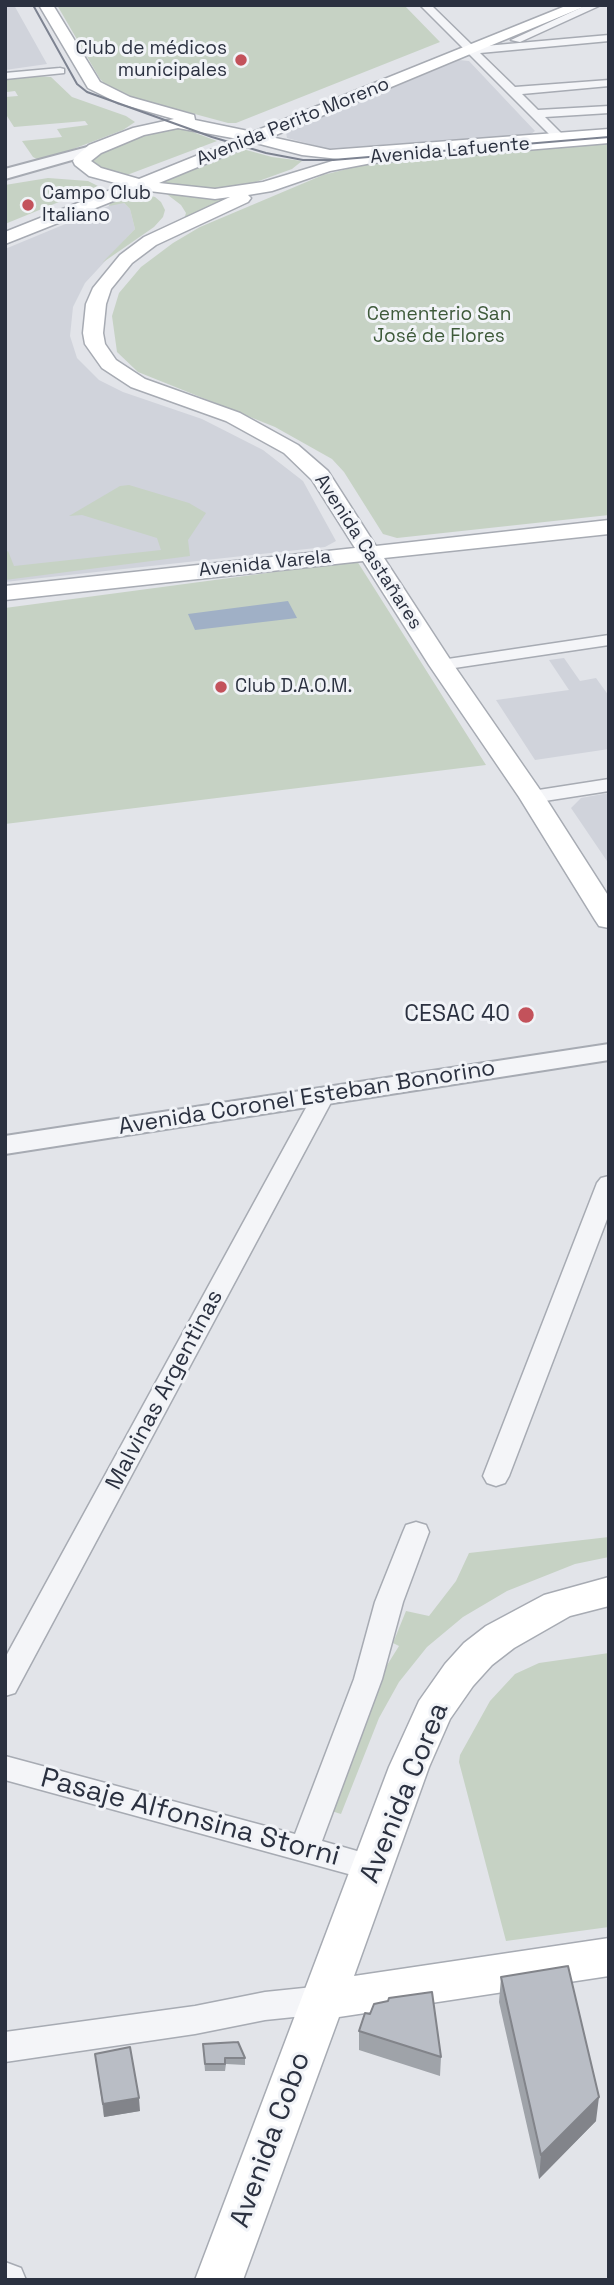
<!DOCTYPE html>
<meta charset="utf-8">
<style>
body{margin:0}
#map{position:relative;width:614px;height:2285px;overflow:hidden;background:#e2e4e9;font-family:"Space Grotesk",sans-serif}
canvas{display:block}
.frame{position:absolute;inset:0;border:7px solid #2b3140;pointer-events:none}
</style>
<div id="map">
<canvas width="614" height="2285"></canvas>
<div class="frame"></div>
</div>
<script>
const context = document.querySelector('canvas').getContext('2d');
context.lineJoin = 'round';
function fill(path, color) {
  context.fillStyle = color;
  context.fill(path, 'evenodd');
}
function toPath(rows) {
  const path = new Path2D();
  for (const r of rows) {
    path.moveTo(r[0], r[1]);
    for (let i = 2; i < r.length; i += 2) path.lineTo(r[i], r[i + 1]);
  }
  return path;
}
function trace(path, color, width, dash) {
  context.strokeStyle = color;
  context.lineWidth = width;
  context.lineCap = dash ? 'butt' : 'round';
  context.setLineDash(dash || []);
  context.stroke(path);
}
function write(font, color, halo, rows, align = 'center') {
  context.font = font + ' "Space Grotesk",sans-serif';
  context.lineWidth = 6;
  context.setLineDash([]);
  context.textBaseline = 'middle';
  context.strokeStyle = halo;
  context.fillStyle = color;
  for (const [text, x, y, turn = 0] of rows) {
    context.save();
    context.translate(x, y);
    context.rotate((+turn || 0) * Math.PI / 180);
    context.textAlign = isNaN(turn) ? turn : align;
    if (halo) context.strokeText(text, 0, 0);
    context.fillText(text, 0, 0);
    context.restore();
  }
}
fill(toPath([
 [5,5,14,5,47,64,5,70],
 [459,60,469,61,535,131,528,136,336,151,287,138,286,132],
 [116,203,124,203,130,209,135,229,85,283,73,307,70,336,77,358,99,380,123,392,202,419,263,450,303,481,336,541,325,547,5,582,5,249],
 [564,658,580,681,596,678,609,696,609,749,535,760,496,700,569,690,549,660],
 [609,793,609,864,571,808,581,798]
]), '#d0d3db');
fill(toPath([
 [57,5,404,5,440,42,236,123,228,123,132,97,108,87,100,79],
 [33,76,51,77,72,97,126,116,135,122,123,130,60,154,39,160,33,157,22,141,62,137,57,129,88,125,85,121,14,127,5,113,5,97,18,96,15,91,7,92,5,78],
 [177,126,217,141,127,175,90,165,86,158,163,127],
 [609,143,609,515,397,538,383,534,344,472,332,459,275,427,138,372,117,352,112,316,119,293,141,267,173,243,200,227,323,175,367,164,414,158],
 [239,148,272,157,302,161,292,169,231,191,157,184],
 [48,178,88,181,98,186,5,224,5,185],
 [164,192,240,195,184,219,186,213,181,205],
 [139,193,155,197,161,202,165,210,163,217,154,227,102,263,135,229,130,209,124,203,109,206,111,200],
 [129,485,189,503,206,513,188,540,190,556,5,580,5,553,8,551,14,566,161,550,157,538,82,515,69,516,120,486],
 [357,561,486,765,5,824,5,608],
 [609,1537,609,1557,575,1564,507,1591,463,1617,427,1647,399,1682,379,1718,341,1814,328,1810,379,1678,399,1646,393,1643,406,1611,429,1616,456,1581,469,1553],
 [609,1653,609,1927,506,1941,459,1762,460,1755,490,1701,515,1674,539,1663]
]), '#c6d2c4');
fill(toPath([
 [288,601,297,618,195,630,188,614]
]), '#a0b0c6');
const minor = toPath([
 [420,5,431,5,474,47,609,35,609,41,480,53,515,87,609,80,609,86,522,94,538,110,609,106,609,113,545,117,569,141,559,144,420,5],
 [587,5,601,5,520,42,511,40,587,5],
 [60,68,64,69,64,73,5,79,5,73,60,68],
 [609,635,609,645,441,670,432,665,441,660,609,635],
 [609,779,609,791,532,803,522,797,532,791,609,779],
 [324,1088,332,1090,335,1095,15,1693,5,1696,5,1658,313,1095,316,1090,324,1088],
 [609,1176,609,1214,509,1476,505,1483,496,1486,487,1483,483,1476,597,1183,601,1178,609,1176],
 [416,1522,426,1525,429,1532,403,1602,382,1679,322,1841,385,1859,389,1868,385,1877,374,1881,5,1780,5,1756,295,1834,354,1679,375,1602,403,1532,406,1525,416,1522],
 [323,1986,334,1990,339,2000,334,2010,323,2014,265,2020,195,2034,5,2062,5,2032,195,2006,265,1992,323,1986],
 [5,2262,21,2268,26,2280,5,2280,5,2262]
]);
const tertiary = toPath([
 [95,145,100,146,102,149,100,152,5,179,5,169,95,145],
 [609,1044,609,1060,5,1154,5,1136,609,1044]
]);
const secondary = toPath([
 [39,5,53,5,100,82,130,97,194,115,195,120,253,132,568,5,588,5,271,137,330,150,609,129,609,143,372,163,330,171,272,191,248,195,251,198,248,202,156,245,132,263,111,289,106,304,103,333,105,344,116,360,145,379,240,413,298,445,328,471,376,546,609,520,609,534,384,558,453,664,545,797,609,897,609,928,599,926,595,920,519,797,429,665,363,561,5,600,5,586,355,548,312,480,284,453,226,421,131,387,102,368,85,344,83,333,86,304,93,288,120,255,144,237,230,197,215,199,141,190,5,244,5,232,123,185,89,176,75,165,73,161,75,157,89,145,133,128,174,119,118,103,88,88,39,5],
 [178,128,238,139,139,179,101,168,91,161,101,153,144,135,178,128],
 [256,143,302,155,339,159,263,182,215,189,159,183,256,143],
 [609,1577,609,1606,570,1616,514,1648,492,1665,473,1686,450,1719,429,1767,354,1976,609,1938,609,1976,339,2017,243,2280,195,2280,389,1767,419,1701,445,1664,464,1643,486,1626,544,1595,609,1577]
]);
trace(minor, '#a7abb3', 3);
trace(tertiary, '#a7abb3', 4);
trace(secondary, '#a7abb3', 3);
fill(minor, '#f4f5f8');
fill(tertiary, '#f4f5f8');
fill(secondary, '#fff');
trace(toPath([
 [33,5,77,84,87,92,212,137,266,153,303,160,333,160,609,137]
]), '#7d8391', 2);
fill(toPath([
 [501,1977,596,2121,539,2179,499,2002],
 [359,2031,441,2057,440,2076,359,2050],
 [203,2044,245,2058,245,2065,226,2064,225,2071,205,2071],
 [95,2054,140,2111,104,2117]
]), '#9fa3a9');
fill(toPath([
 [599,2097,596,2121,539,2179,541,2155],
 [139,2098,140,2111,104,2117,103,2104]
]), '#82848a');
const building = toPath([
 [568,1966,599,2097,541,2155,501,1977,568,1966],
 [432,1992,441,2057,359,2031,365,2013,370,2014,374,2004,388,2001,389,1998,432,1992],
 [238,2042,245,2058,225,2058,225,2064,205,2064,203,2044,238,2042],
 [130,2047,139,2098,103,2104,95,2054,130,2047]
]);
fill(building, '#b9bdc5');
trace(building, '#82848a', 2);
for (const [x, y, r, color] of [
 [241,60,7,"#c3525b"],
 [28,205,7,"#c3525b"],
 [221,687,7,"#c3525b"],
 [526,1015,9,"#c3525b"]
]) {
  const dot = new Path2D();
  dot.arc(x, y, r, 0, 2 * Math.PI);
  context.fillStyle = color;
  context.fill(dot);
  trace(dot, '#f1f3f7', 2.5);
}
write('19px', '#2b3140', '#f1f3f7', [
 ["Club de médicos",227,49,"right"],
 ["municipales",227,71,"right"],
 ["Campo Club",42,194],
 ["Italiano",42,216],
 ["Club D.A.O.M.",235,687]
], 'left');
write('19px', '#2b3140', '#f1f3f7', [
 ["Avenida Perito Moreno",293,122,-22],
 ["Avenida Lafuente",450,151,-5],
 ["Avenida Castañares",368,552,57],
 ["Avenida Varela",265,564,-6]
]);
write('19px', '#3e5a3a', '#f1f3f7', [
 ["Cementerio San",439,315],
 ["José de Flores",439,337]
]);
write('23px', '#2b3140', '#f1f3f7', [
 ["CESAC 40",510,1015]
], 'right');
write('23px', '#2b3140', '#f1f3f7', [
 ["Avenida Coronel Esteban Bonorino",307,1098,-9],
 ["Malvinas Argentinas",165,1390,-62]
]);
write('28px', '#2b3140', '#f1f3f7', [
 ["Avenida Corea",405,1793,-68],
 ["Pasaje Alfonsina Storni",190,1818,15],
 ["Avenida Cobo",271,2140,-70]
]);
</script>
